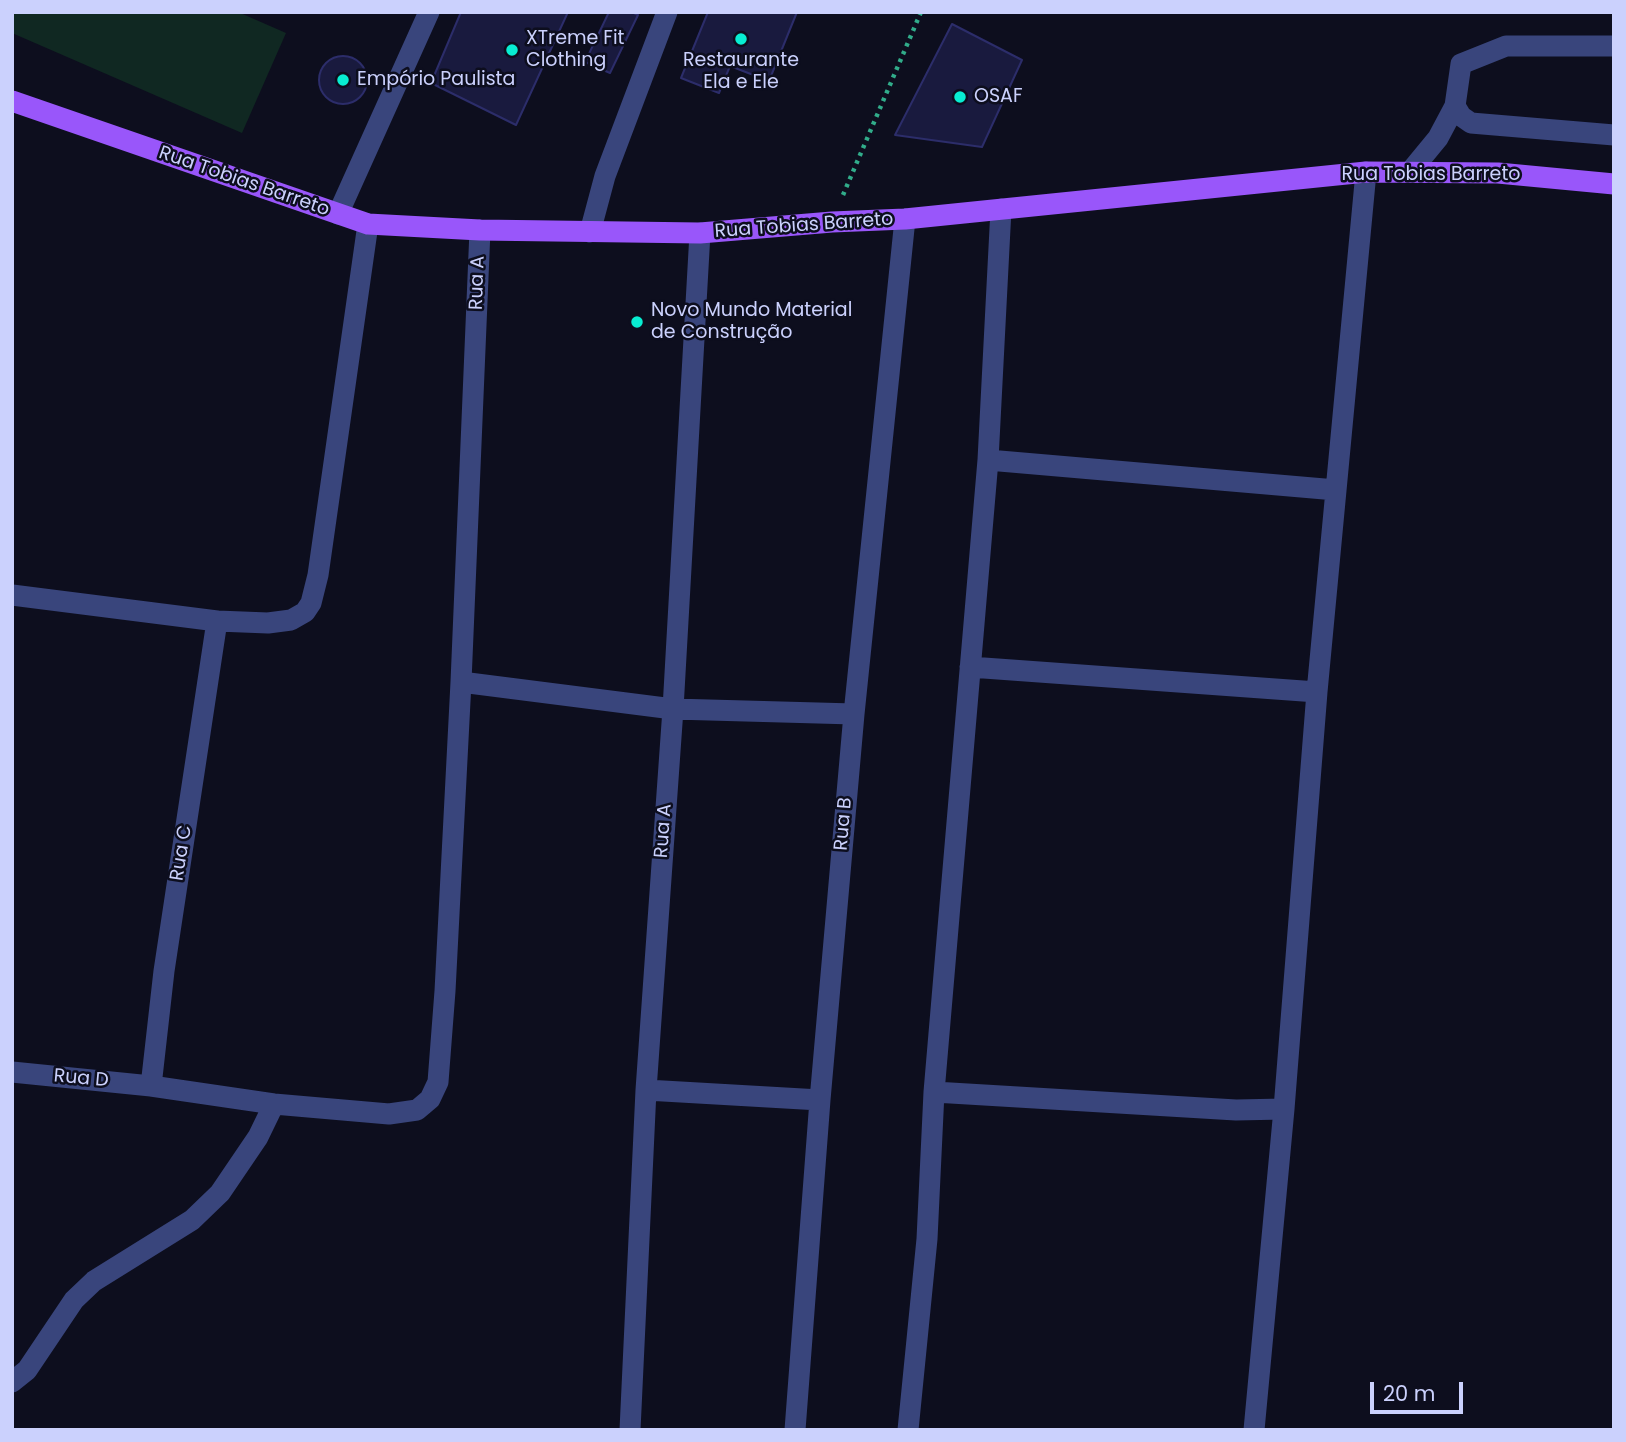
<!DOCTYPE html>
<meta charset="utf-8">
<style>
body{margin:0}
#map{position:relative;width:1626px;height:1442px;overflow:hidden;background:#0d0e1e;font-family:Poppins,sans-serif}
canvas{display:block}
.frame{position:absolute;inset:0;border:14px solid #cbd1fd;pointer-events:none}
.scale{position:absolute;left:1370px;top:1382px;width:93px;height:32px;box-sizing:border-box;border:4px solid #cbd1fd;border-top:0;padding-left:9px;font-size:21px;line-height:24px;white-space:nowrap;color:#cbd1fd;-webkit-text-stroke:5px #0d0e1e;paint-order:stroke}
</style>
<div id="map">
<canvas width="1626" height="1442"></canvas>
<div class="frame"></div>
<div class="scale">20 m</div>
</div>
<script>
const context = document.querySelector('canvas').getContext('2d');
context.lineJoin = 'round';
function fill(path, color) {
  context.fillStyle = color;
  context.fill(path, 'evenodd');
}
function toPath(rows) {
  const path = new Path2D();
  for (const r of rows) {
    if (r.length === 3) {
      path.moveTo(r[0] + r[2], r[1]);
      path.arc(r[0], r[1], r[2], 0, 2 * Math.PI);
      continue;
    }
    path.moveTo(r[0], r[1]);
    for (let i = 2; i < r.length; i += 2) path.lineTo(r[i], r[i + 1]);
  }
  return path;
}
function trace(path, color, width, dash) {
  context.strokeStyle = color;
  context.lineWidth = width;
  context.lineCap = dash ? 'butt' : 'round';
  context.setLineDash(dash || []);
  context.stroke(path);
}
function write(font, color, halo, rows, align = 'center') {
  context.font = font + ' Poppins,sans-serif';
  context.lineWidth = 5;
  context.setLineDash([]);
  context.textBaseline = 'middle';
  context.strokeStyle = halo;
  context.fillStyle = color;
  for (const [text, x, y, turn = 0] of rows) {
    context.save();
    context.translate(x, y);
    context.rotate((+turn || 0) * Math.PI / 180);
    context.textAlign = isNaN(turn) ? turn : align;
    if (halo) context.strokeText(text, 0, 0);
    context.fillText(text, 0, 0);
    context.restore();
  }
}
fill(toPath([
 [12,12,238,12,286,33,242,133,12,33]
]), '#102822');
const building = toPath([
 [461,12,568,12,516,125,431,83,461,12],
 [609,12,632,12,638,15,610,73,585,62,609,12],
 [708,12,797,12,769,81,730,66,719,93,681,78,708,12],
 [952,24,1022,60,982,147,895,135,952,24],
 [343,80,24]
]);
fill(building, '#191a3e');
trace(building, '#2c2d6a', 2);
trace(toPath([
 [843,195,921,12]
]), '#31ac8a', 4.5, [3.5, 5]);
trace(toPath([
 [1455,106,1461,116,1471,123,1614,135],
 [1410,172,1438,138,1455,106,1461,64,1506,46,1614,46],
 [338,214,429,12],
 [590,232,605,176,667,12],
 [988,460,1336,490],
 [12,595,217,621,268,623,291,620,305,612,311,603,318,575,368,224],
 [970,667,1317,692],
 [461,682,673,709,854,714],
 [12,1072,151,1086,274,1104,389,1114,417,1110,430,1099,438,1082,445,991,461,682,480,230],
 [151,1086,164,971,217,621],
 [646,1090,820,1100],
 [934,1092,1236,1110,1284,1109],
 [12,1382,27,1370,74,1300,94,1281,192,1220,220,1193,258,1137,274,1104],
 [630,1430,646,1090,673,709,700,233],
 [795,1430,820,1100,854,714,905,219],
 [908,1430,927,1239,934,1092,988,460,1001,209],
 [1254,1430,1284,1109,1317,692,1366,172]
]), '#39457c', 21);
trace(toPath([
 [12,101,368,224,480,230,700,233,832,222,905,219,1366,172,1498,173,1614,184]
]), '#9956fa', 21);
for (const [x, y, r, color] of [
 [741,39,7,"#08edd2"],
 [512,50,7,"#08edd2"],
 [343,80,7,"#08edd2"],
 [960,97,7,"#08edd2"],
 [637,322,7,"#08edd2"]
]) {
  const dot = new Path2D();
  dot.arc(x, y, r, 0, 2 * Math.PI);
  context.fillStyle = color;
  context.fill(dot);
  trace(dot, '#0d0e1e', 2.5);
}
write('19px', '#cbd1fd', '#0d0e1e', [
 ["XTreme Fit",526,39],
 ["Clothing",526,61],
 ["Restaurante",741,61,"center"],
 ["Ela e Ele",741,83,"center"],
 ["Empório Paulista",357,80],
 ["OSAF",974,97],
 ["Novo Mundo Material",651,311],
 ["de Construção",651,333]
], 'left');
write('19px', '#cbd1fd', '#0d0e1e', [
 ["Rua Tobias Barreto",1431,175],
 ["Rua Tobias Barreto",244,182,19],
 ["Rua Tobias Barreto",804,226,-4],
 ["Rua A",478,283,-88],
 ["Rua B",844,824,-85],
 ["Rua A",664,831,-86],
 ["Rua C",182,853,-81],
 ["Rua D",81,1079,5]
]);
</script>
